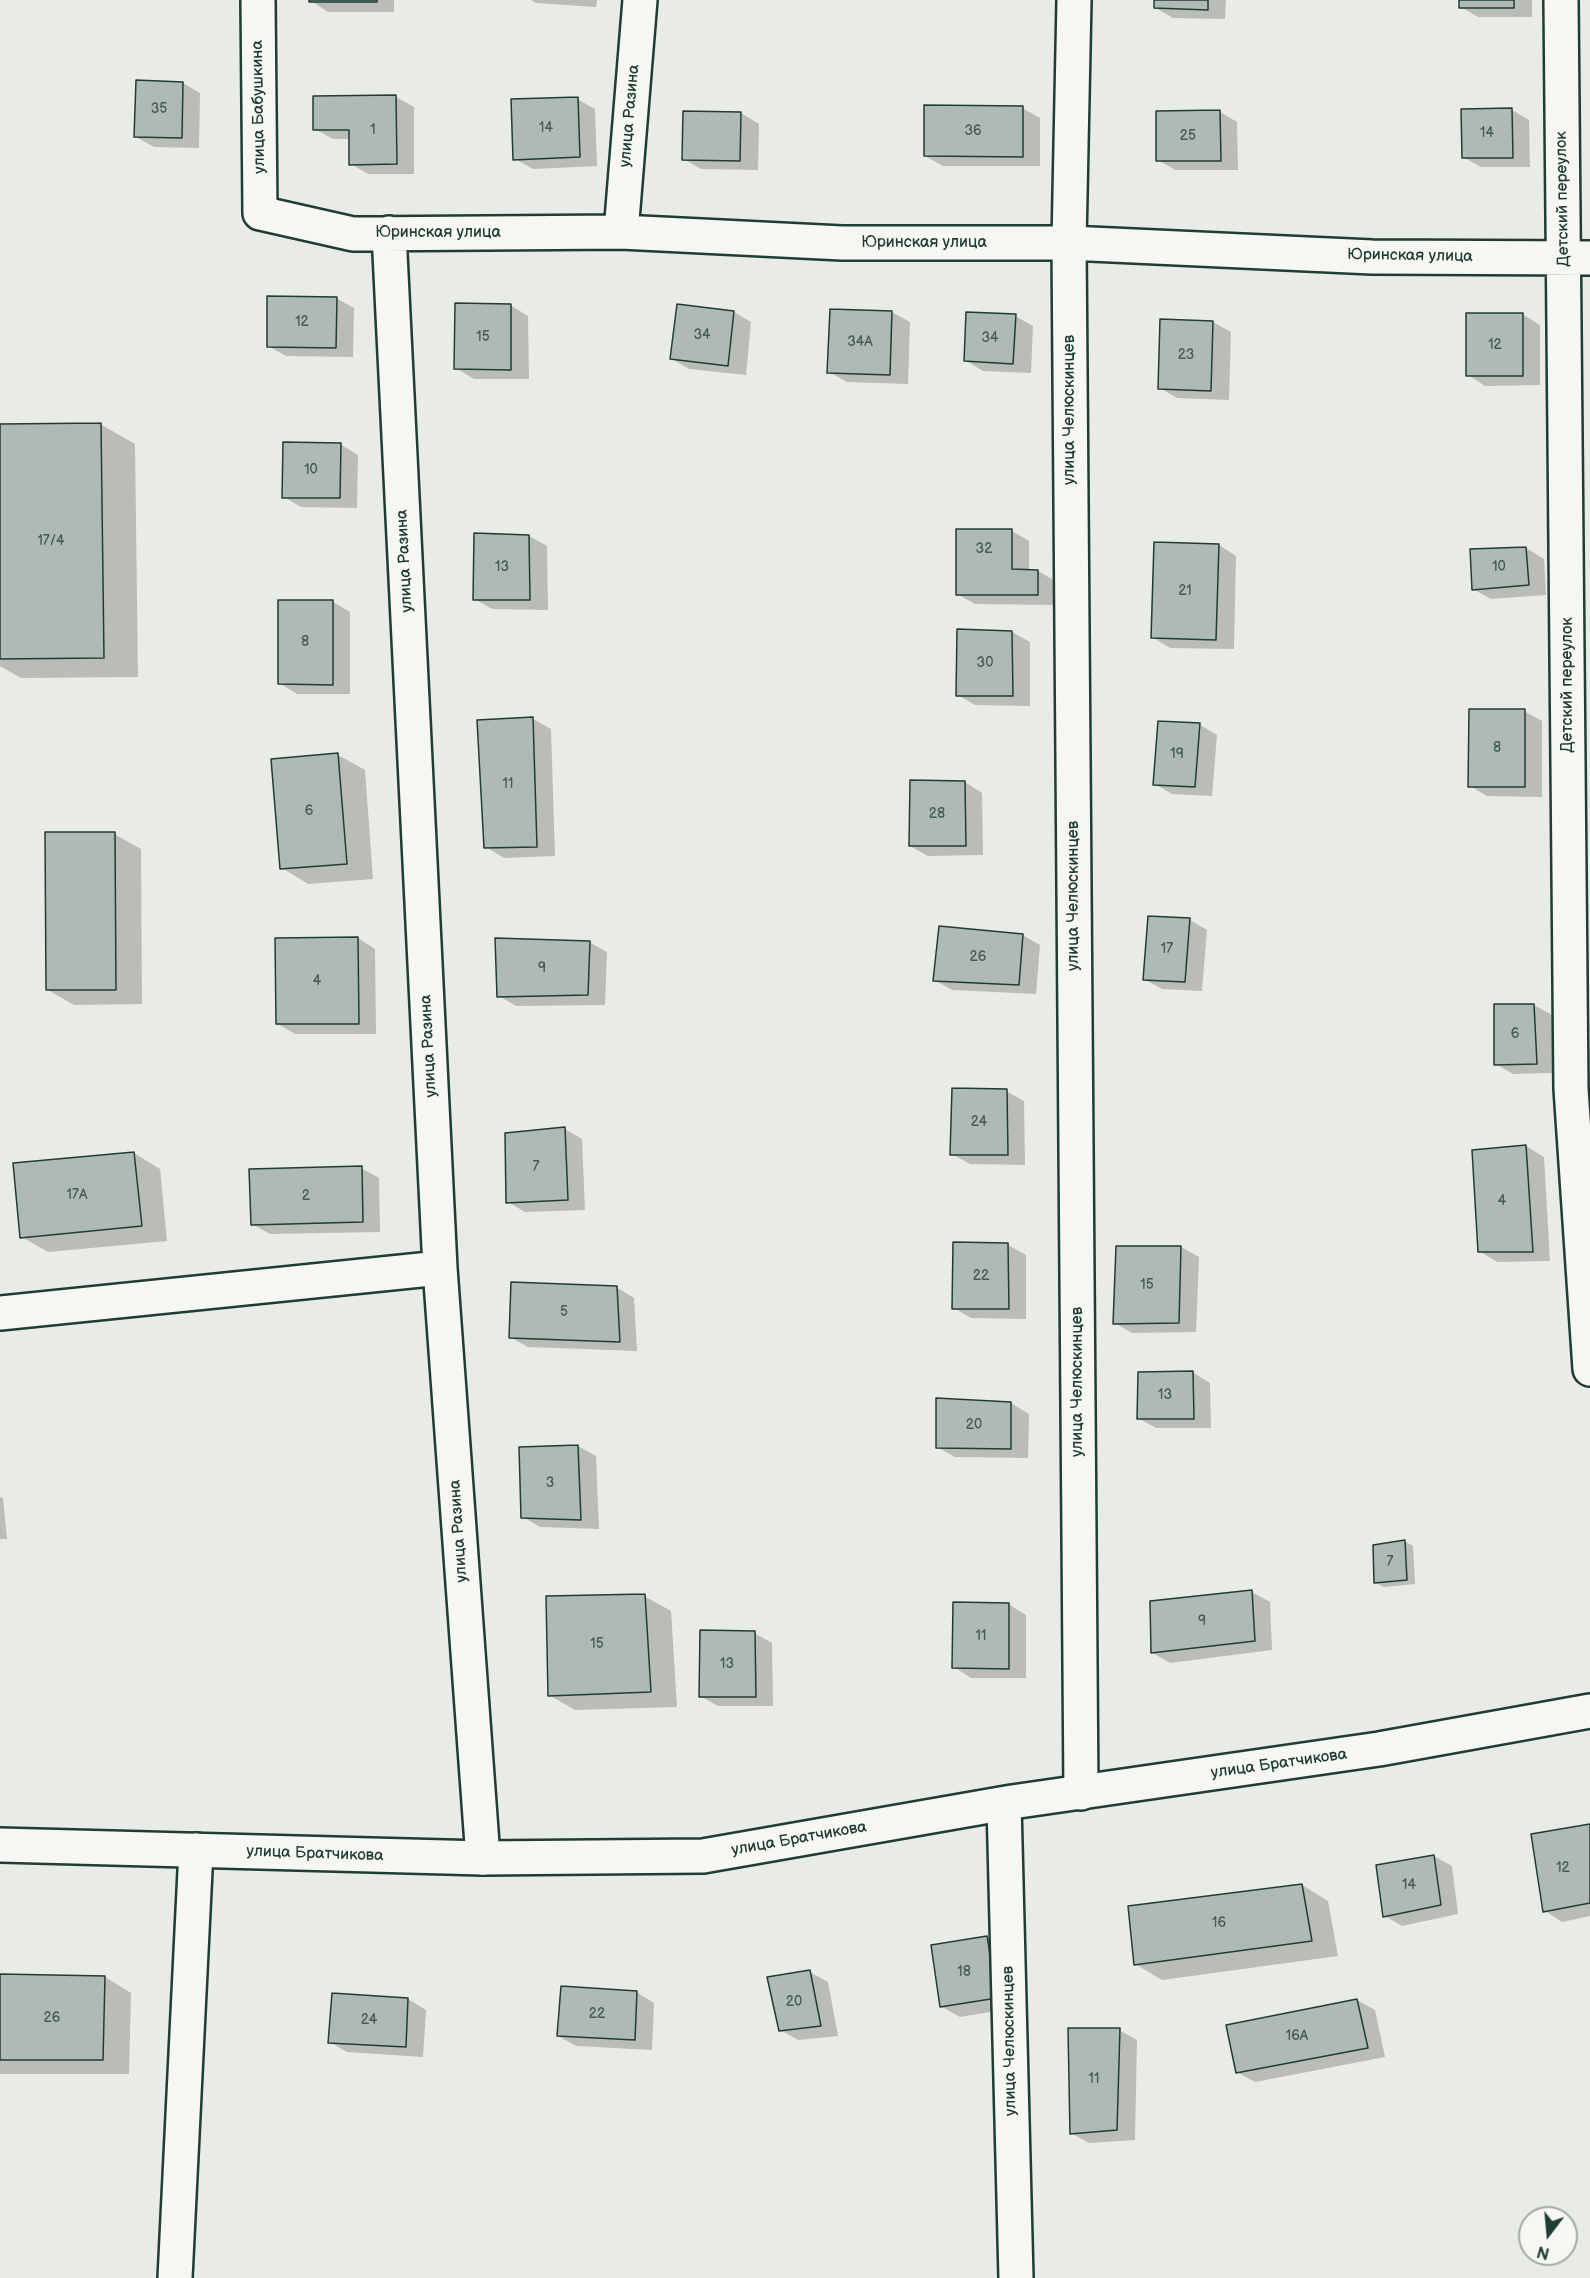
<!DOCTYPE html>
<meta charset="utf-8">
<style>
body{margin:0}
#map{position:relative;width:1590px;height:2278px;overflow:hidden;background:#e9ebe7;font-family:"Balsamiq Sans",sans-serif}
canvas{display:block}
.north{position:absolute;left:1518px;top:2206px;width:60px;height:60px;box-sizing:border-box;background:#f6f6f2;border:2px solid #a0aca6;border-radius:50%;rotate:196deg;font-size:16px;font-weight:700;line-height:24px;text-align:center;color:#1f3d34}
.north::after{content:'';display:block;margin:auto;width:21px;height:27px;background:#1f3d34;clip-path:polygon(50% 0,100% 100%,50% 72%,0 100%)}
</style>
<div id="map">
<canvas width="1590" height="2278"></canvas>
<div class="north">N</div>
</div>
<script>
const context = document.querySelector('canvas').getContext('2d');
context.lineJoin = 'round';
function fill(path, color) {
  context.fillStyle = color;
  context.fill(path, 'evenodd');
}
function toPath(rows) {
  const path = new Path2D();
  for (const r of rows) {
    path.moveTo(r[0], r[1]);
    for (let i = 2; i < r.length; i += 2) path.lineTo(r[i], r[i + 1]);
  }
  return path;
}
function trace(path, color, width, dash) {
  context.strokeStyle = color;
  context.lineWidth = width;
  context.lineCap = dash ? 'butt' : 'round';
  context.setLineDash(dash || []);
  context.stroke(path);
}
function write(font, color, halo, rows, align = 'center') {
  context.font = font + ' "Balsamiq Sans",sans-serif';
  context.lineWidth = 4.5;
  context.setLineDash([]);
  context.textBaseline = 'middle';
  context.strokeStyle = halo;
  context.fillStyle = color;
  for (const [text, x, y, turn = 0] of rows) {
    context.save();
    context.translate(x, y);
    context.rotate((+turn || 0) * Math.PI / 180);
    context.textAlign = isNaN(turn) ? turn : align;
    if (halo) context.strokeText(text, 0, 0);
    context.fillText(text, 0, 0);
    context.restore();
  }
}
fill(toPath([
 [310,0,394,0,394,12,328,12],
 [531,0,597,0,596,7,536,3],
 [1156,0,1226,0,1225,19,1173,18,1156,8],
 [1461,0,1532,0,1532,17,1478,17,1461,7],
 [183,83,200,93,199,148,154,147,136,137],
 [396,97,414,107,414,174,368,174,351,164,351,139,333,139,315,129],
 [577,99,595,109,597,166,533,169,515,159],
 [1022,108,1040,118,1040,166,943,166,925,156],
 [1512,110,1529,120,1530,167,1481,167,1463,157],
 [1220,112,1237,122,1238,170,1175,170,1158,160],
 [741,113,759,124,758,170,701,169,684,159],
 [336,298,354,308,353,357,286,356,268,346],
 [510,305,528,316,529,379,474,379,456,368],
 [831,310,892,312,910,322,908,384,847,382,829,372],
 [734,312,751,322,746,375,689,369,672,359],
 [1522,314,1540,325,1540,385,1485,386,1468,375],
 [1015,316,1033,326,1031,373,983,371,965,360],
 [1162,320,1213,322,1231,332,1229,400,1177,398,1160,388],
 [100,424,135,444,138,677,21,678,0,666,0,426],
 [340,444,358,455,357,508,301,507,284,497],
 [1012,531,1029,541,1029,571,1038,571,1055,581,1055,605,975,604,957,594],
 [529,536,547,546,548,610,492,609,475,599],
 [1219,545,1236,556,1234,649,1170,648,1152,637],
 [1526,548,1544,559,1546,595,1491,599,1473,589],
 [333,602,350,612,350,694,297,694,279,683],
 [1012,632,1030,642,1030,706,975,705,958,695],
 [1524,711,1542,721,1542,797,1487,796,1470,786],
 [533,719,551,729,555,856,504,858,486,847],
 [1200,725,1217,735,1212,796,1172,794,1155,784],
 [338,755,365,770,373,879,308,884,282,868],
 [965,782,982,793,983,855,928,856,910,846],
 [114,834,141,849,142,1004,74,1005,48,990],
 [1190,920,1207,930,1202,991,1162,989,1144,979],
 [1022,935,1040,945,1036,994,952,990,934,980],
 [358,938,375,949,376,1034,295,1034,278,1024],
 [589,942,607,952,605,1005,516,1006,499,996],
 [1534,1005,1552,1015,1554,1073,1513,1074,1496,1064],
 [1006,1091,1024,1101,1025,1165,970,1164,952,1154],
 [565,1129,582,1139,585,1210,525,1212,508,1202],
 [1526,1146,1544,1157,1550,1261,1497,1262,1479,1251],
 [134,1153,160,1169,167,1241,48,1252,22,1237],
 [361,1168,379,1178,380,1232,270,1234,252,1224],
 [1008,1245,1026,1255,1026,1319,971,1318,954,1308],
 [1181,1247,1199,1257,1196,1332,1132,1333,1115,1323],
 [616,1287,634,1298,637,1351,528,1347,510,1337],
 [1192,1372,1210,1383,1211,1428,1156,1428,1138,1418],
 [1011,1403,1029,1414,1028,1458,955,1457,937,1447],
 [578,1446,596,1456,599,1529,540,1527,523,1517],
 [0,1497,3,1498,7,1539,0,1539],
 [1404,1541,1413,1546,1415,1584,1384,1587,1376,1583],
 [1252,1592,1270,1602,1272,1650,1170,1663,1153,1653],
 [644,1596,671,1611,677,1707,575,1710,549,1695],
 [1008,1604,1026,1615,1026,1678,971,1678,954,1667],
 [754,1633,772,1643,773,1706,718,1706,700,1696],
 [1590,1826,1590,1916,1562,1922,1545,1911],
 [1434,1856,1452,1866,1458,1914,1402,1926,1385,1916,1377,1866],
 [1302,1885,1328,1901,1338,1956,1162,1980,1135,1964],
 [987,1937,1005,1948,1014,2008,960,2017,942,2007],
 [810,1972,828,1982,838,2036,798,2040,780,2030],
 [0,1976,105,1977,131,1993,129,2074,0,2074],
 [636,1992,654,2003,652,2050,576,2046,558,2036],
 [408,1999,426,2010,423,2057,347,2052,330,2042],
 [1357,2000,1375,2010,1385,2057,1255,2082,1237,2072],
 [1119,2030,1137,2040,1135,2140,1089,2143,1071,2133]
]), '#0003');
const building = toPath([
 [309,0,377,0,377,2,309,2,309,0],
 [1154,0,1208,0,1208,10,1154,8,1154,0],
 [1459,0,1514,0,1514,8,1459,8,1459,0],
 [136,80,183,82,182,138,134,137,136,80],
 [396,95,397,164,349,165,349,130,313,130,313,96,396,95],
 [578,97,580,157,513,160,511,99,578,97],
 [924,105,1023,106,1023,157,924,156,924,105],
 [1512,108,1513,158,1462,158,1461,109,1512,108],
 [1220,110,1221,161,1156,161,1156,111,1220,110],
 [683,111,741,112,740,161,682,160,683,111],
 [267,296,337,297,336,348,267,347,267,296],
 [455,303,511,304,511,370,454,369,455,303],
 [677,304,734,311,728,366,670,359,677,304],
 [830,309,892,311,890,375,827,373,830,309],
 [966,312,1016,314,1013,364,964,361,966,312],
 [1466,313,1523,313,1523,376,1466,376,1466,313],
 [1160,319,1213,321,1211,391,1158,389,1160,319],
 [101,423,104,658,0,659,0,424,101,423],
 [283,442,341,443,340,498,282,498,283,442],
 [956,529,1012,529,1012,569,1038,570,1038,595,956,595,956,529],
 [474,533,529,535,530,600,473,600,474,533],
 [1154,542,1219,544,1216,640,1151,638,1154,542],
 [1526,547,1529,585,1472,590,1470,549,1526,547],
 [278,600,333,600,333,685,278,684,278,600],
 [957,629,1012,631,1013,696,956,696,957,629],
 [1469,709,1525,709,1525,787,1468,787,1469,709],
 [533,717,537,847,484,848,477,720,533,717],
 [1158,721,1200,723,1195,787,1153,785,1158,721],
 [338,753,347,864,280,869,271,759,338,753],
 [910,780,965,781,966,846,909,846,910,780],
 [45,832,115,832,116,990,46,990,45,832],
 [1148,916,1190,918,1185,982,1143,980,1148,916],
 [939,926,1023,934,1019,985,933,981,939,926],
 [358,937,359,1024,276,1024,275,938,358,937],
 [495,938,590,941,588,995,497,997,495,938],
 [1494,1004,1534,1004,1537,1064,1494,1065,1494,1004],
 [952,1088,1007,1089,1008,1155,950,1155,952,1088],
 [565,1127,568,1200,506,1203,505,1133,565,1127],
 [1526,1145,1533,1252,1478,1252,1472,1150,1526,1145],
 [134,1152,142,1226,20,1238,13,1163,134,1152],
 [362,1166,363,1222,251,1225,249,1169,362,1166],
 [953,1242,1008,1243,1009,1309,952,1309,953,1242],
 [1116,1246,1181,1246,1179,1323,1113,1324,1116,1246],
 [511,1282,617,1286,620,1342,509,1338,511,1282],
 [1193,1371,1194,1419,1137,1419,1138,1372,1193,1371],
 [936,1398,1011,1402,1011,1449,936,1448,936,1398],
 [578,1445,581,1520,521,1518,519,1447,578,1445],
 [1405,1540,1407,1580,1374,1583,1373,1545,1405,1540],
 [1252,1590,1255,1641,1151,1653,1150,1601,1252,1590],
 [645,1594,651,1692,548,1696,546,1596,645,1594],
 [953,1602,1009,1603,1009,1669,952,1668,953,1602],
 [700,1630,755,1631,756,1697,699,1697,700,1630],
 [1590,1824,1590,1903,1543,1912,1531,1834,1590,1824],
 [1434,1855,1441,1905,1383,1917,1376,1865,1434,1855],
 [1302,1884,1312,1941,1134,1965,1128,1906,1302,1884],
 [987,1936,997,1998,940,2007,931,1945,987,1936],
 [810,1970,821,2026,779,2031,767,1977,810,1970],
 [0,1974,105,1976,103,2060,0,2060,0,1974],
 [561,1986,637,1991,635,2040,557,2036,561,1986],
 [332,1993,408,1998,406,2047,328,2043,332,1993],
 [1357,1999,1368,2048,1236,2073,1226,2025,1357,1999],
 [1068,2028,1120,2028,1117,2130,1070,2134,1068,2028]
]);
fill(building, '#b0bab5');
trace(building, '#1f3d34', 1.5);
const minor = toPath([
 [258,0,260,213,353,234,621,232,842,243,1069,243,1372,257,1590,258],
 [1074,0,1069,243,1081,1793],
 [1561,0,1571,1089,1590,1369],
 [621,232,640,0],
 [389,233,440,1268,483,1858],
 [0,1313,440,1268],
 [1004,1804,1016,2278],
 [175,2278,196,1850]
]);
const major = toPath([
 [0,1845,483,1858,703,1856,1012,1802,1379,1749,1590,1711]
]);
trace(minor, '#1f3d34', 38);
trace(major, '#1f3d34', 38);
trace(minor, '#f6f6f2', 33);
trace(major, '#f6f6f2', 33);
write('14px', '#435c54', null, [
 ["35",159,109],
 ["14",546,128],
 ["1",373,130],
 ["36",973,131],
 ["14",1487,133],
 ["25",1188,136],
 ["12",302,322],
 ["34",702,335],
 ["15",483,337],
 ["34",990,338],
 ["34А",860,342],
 ["12",1495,345],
 ["23",1186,355],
 ["10",311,470],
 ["17/4",51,541],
 ["32",984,549],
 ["13",502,567],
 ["10",1499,567],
 ["21",1185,591],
 ["8",305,642],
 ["30",985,663],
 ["8",1497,748],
 ["19",1177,754],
 ["11",508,784],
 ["6",309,811],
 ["28",937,814],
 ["17",1167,949],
 ["26",978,957],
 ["9",542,968],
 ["4",317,981],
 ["6",1515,1034],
 ["24",979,1122],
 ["7",536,1167],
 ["17А",77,1195],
 ["2",306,1196],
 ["4",1502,1201],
 ["22",981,1276],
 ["15",1147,1285],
 ["5",564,1312],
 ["13",1165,1395],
 ["20",974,1425],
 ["3",550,1483],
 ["7",1390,1562],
 ["9",1202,1621],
 ["11",981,1636],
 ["15",597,1644],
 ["13",727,1664],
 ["12",1563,1868],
 ["14",1409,1885],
 ["16",1219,1923],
 ["18",964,1972],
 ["20",794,2002],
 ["22",597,2014],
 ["26",52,2018],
 ["24",369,2020],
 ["16А",1297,2036],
 ["11",1094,2079]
]);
write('16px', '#1f3d34', '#f6f6f2', [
 ["улица Бабушкина",259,107,-91],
 ["улица Разина",630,116,-85],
 ["Детский переулок",1563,199,-91],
 ["Юринская улица",438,233],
 ["Юринская улица",924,243],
 ["Юринская улица",1410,256,1],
 ["улица Челюскинцев",1070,410,-90],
 ["улица Разина",405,561,-93],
 ["Детский переулок",1568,685,-90],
 ["улица Челюскинцев",1074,896,-90],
 ["улица Разина",429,1046,-93],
 ["улица Челюскинцев",1078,1382,-90],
 ["улица Разина",459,1531,-94],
 ["улица Братчикова",1279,1764,-8],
 ["улица Братчикова",799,1839,-10],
 ["улица Братчикова",315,1854,2],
 ["улица Челюскинцев",1010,2041,-91]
]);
</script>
